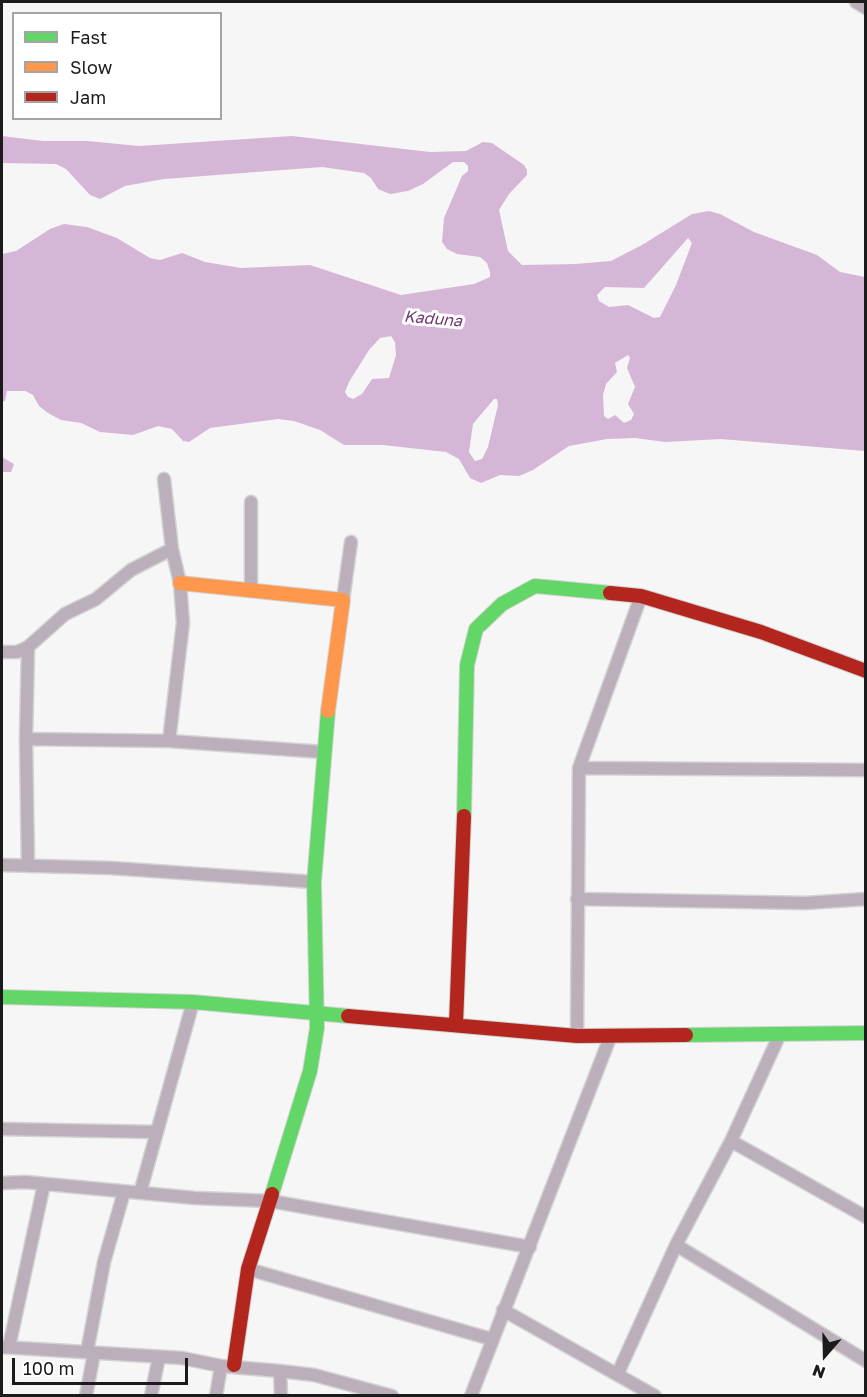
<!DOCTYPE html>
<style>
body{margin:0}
#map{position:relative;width:867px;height:1397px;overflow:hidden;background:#f6f6f6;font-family:"Golos Text",sans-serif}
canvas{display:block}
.frame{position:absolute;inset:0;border:3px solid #1c1b1c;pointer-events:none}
.legend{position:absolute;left:12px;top:12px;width:210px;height:108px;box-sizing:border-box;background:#fff;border:2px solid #a4a4a4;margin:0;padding:8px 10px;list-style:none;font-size:18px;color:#1c1b1c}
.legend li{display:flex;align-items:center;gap:12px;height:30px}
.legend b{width:30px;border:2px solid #a4a4a4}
.north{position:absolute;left:795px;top:1325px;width:60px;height:60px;-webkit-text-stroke:4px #fff;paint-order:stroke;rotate:200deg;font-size:16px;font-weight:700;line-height:24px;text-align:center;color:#1c1b1c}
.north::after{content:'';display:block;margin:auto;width:21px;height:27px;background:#1c1b1c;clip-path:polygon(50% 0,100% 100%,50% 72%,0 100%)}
.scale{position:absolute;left:12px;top:1358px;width:176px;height:27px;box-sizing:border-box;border:3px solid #1c1b1c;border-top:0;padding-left:8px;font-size:18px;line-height:21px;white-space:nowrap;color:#1c1b1c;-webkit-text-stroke:4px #fff;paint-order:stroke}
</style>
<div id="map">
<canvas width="867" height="1397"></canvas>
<div class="frame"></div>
<ul class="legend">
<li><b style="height:8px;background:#63d668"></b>Fast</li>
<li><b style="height:8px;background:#ff974d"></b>Slow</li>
<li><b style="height:8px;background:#b3261e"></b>Jam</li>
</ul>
<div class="north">N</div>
<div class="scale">100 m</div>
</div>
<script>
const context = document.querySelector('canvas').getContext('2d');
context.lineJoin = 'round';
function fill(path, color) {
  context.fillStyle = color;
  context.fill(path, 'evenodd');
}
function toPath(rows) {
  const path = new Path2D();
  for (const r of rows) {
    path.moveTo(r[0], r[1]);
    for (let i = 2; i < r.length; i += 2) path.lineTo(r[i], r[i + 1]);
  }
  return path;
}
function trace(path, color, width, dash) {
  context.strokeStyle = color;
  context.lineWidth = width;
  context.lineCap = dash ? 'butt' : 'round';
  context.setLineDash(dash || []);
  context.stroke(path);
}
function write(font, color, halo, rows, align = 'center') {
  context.font = font + ' "Golos Text",sans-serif';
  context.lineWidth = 6;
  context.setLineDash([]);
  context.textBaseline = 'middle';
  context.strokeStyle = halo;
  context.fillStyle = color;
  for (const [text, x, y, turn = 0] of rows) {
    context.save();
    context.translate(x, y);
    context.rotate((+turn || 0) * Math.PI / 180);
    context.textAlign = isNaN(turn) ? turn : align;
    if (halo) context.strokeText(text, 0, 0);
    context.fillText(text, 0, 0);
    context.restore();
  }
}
fill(toPath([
 [2,136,43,141,87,141,139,146,292,136,430,152,466,151,483,142,492,143,524,165,527,170,527,175,509,194,499,210,508,251,522,265,576,264,611,261,642,245,692,214,709,211,720,214,754,232,817,255,840,272,865,277,865,451,721,439,665,442,635,438,607,439,569,446,533,470,519,476,500,475,481,483,470,478,459,459,446,452,383,445,344,445,320,430,294,421,278,419,210,428,189,442,183,441,172,429,158,426,133,435,100,432,81,423,61,420,48,413,39,406,33,395,25,391,7,391,5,401,2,402,2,254,16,251,50,229,64,224,87,227,117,238,150,258,160,260,182,253,205,262,241,268,310,265,401,295,474,284,490,277,490,272,487,263,480,257,457,254,447,249,442,242,444,218,462,176,468,171,468,166,464,162,453,162,423,184,408,191,390,194,378,189,371,178,364,173,322,167,164,179,125,186,100,199,90,195,66,169,56,164,2,163],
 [688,238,692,243,676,285,660,317,654,318,628,305,609,307,599,301,597,295,605,287,644,288],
 [391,336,395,342,396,355,389,378,372,379,362,394,353,399,348,397,345,392,349,382,369,350,380,338],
 [628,355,630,358,627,368,635,387,628,404,634,414,631,420,624,423,615,415,608,419,604,416,603,395,606,384,617,372,615,363],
 [494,399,497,399,498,405,488,447,482,459,475,461,469,452,473,424],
 [2,457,14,464,11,472,2,472]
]), '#d6b6d6');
const street = toPath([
 [856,2,866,8],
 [164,479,172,549,180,583,183,623,169,741],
 [251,502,251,590],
 [641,596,579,768,866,770],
 [343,600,351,542],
 [28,647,26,739,28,866],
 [2,652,17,652,28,647,65,614,96,599,131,570,172,549],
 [26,739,169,741,323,752],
 [2,865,111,868,314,882],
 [577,899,806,903,866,899],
 [577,1036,579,768],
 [2,1129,157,1132],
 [731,1141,866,1217],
 [2,1183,25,1182,195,1198,270,1201,530,1247],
 [140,1193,193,1002],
 [676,1245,866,1361],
 [248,1269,491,1339],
 [503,1310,655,1396],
 [2,1347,182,1358,221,1366,280,1371,314,1375,392,1396],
 [9,1347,44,1184],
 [87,1352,104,1262,124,1192],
 [280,1371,281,1396],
 [618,1373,676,1245,731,1141,780,1034],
 [86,1396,94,1353],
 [151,1396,159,1357],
 [216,1396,221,1366],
 [471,1396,611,1035]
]);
const fast = toPath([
 [464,816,467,665,476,629,502,604,535,586,610,593],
 [2,997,193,1002,348,1016],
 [686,1035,866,1033],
 [272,1194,310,1071,317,1028,314,882,328,711]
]);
const slow = toPath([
 [180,583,343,600,328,711]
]);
const jam = toPath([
 [610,593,641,596,761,632,866,671],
 [348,1016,577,1036,686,1035],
 [456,1024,464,816],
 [234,1365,248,1269,272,1194]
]);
trace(street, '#d3d3d3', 15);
trace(fast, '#d3d3d3', 16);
trace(slow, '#d3d3d3', 16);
trace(jam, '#d3d3d3', 16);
trace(street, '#baafba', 12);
trace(fast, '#63d668', 14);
trace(slow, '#ff974d', 14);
trace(jam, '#b3261e', 14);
write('italic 16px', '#703770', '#fff', [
 ["Kaduna",433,319,5]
]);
</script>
